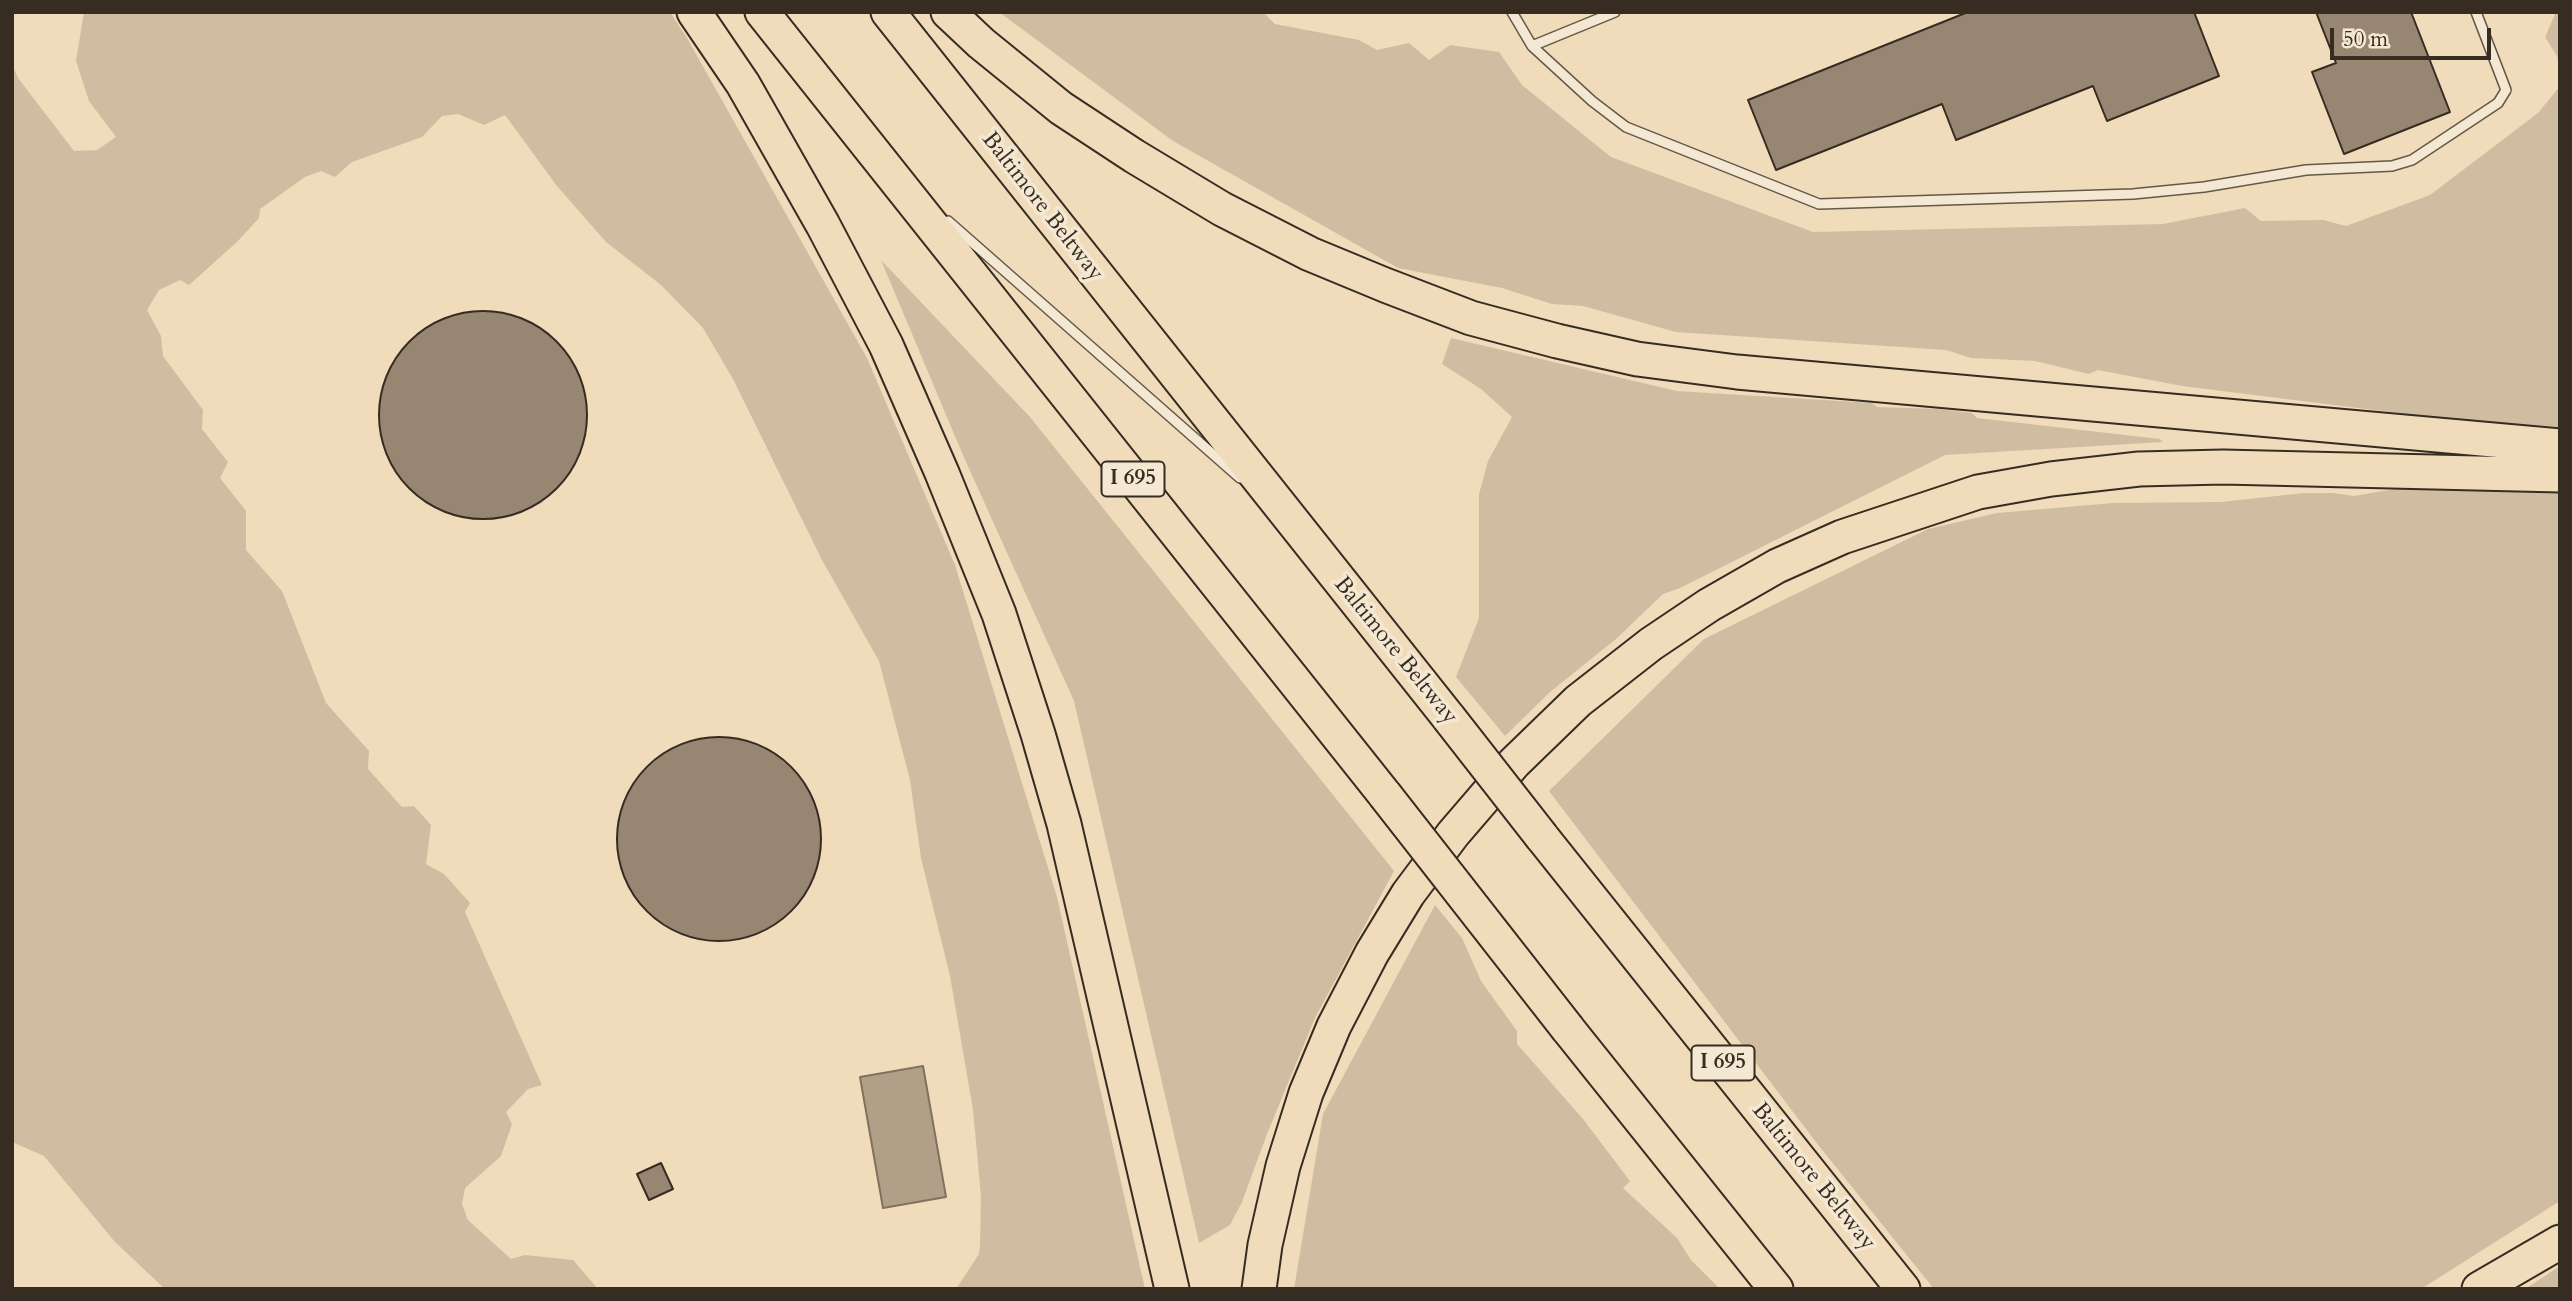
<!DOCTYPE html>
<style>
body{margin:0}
#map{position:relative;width:2572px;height:1301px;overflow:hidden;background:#f0dbbb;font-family:Cardo,serif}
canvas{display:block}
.frame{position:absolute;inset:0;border:14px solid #362c22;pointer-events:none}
.scale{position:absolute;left:2330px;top:28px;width:161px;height:32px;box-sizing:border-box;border:4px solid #362c22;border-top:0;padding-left:9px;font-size:21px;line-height:24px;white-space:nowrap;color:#362c22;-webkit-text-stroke:5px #f5e8d3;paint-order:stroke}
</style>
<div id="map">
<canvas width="2572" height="1301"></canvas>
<div class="frame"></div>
<div class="scale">50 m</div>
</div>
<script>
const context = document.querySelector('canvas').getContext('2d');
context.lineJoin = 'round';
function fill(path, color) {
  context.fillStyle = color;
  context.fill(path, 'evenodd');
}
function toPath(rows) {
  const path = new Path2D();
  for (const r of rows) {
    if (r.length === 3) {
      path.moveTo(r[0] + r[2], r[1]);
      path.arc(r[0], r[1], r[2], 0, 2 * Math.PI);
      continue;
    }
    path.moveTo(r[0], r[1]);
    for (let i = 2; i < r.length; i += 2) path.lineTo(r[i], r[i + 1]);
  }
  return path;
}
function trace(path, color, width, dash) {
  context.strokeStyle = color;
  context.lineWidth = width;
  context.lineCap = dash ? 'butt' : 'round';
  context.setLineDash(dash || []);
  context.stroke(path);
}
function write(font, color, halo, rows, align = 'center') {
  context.font = font + ' Cardo,serif';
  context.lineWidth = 7;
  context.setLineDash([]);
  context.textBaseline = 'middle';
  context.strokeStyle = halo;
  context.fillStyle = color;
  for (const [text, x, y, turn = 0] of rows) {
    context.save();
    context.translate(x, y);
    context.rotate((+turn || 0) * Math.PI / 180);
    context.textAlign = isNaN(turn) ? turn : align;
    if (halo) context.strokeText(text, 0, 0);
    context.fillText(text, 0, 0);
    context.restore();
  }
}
fill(toPath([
 [84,12,670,12,687,38,867,358,955,565,1057,897,1145,1289,956,1289,979,1254,980,1245,981,1196,973,1110,950,976,921,858,910,780,879,661,822,560,733,379,703,328,661,285,606,242,557,186,505,115,484,125,458,114,442,116,422,137,352,162,335,177,321,171,305,177,260,209,259,218,237,242,189,285,180,280,159,290,147,310,161,336,163,356,203,410,202,429,228,462,220,478,246,511,246,550,282,591,326,703,369,751,368,769,402,807,414,806,431,825,426,864,444,874,470,903,465,912,542,1085,528,1089,506,1112,512,1124,501,1156,465,1188,462,1204,468,1220,511,1259,525,1255,573,1260,598,1289,165,1289,115,1242,44,1156,12,1142,12,64,18,78,74,151,97,150,116,137,89,101,76,61],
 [999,12,1263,12,1275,24,1359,40,1377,50,1409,43,1429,60,1450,45,1499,52,1522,85,1611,157,1813,232,2163,224,2245,208,2261,221,2323,220,2346,226,2430,195,2538,113,2560,86,2560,428,2478,423,2182,386,2098,370,2089,374,2035,361,1971,358,1946,350,1676,332,1583,306,1552,304,1502,288,1398,268,1173,141],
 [2556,12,2560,12,2560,67,2557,56,2545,37],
 [881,260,1030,417,1394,871,1315,1018,1267,1134,1242,1202,1230,1225,1199,1243,1074,701,962,453],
 [1451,338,1677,391,1872,403,1877,407,1939,409,1972,413,1977,418,2160,439,2163,442,1945,455,1680,588,1663,594,1616,639,1550,692,1505,736,1456,677,1479,618,1479,494,1488,461,1512,417,1481,389,1442,364],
 [2395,489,2560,492,2560,1201,2421,1289,1934,1289,1819,1146,1549,791,1704,639,1928,529,1997,513,2113,503,2221,502,2304,493,2333,493,2354,496],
 [1435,905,1462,938,1481,981,1517,1031,1517,1044,1583,1119,1630,1181,1623,1188,1677,1238,1691,1260,1720,1289,1294,1289,1323,1114],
 [2560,1266,2560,1289,2525,1289]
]), '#d0bda1');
const water = toPath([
 [923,1066,946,1197,883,1208,860,1077,923,1066]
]);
fill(water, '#b1a087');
trace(water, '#80725f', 2);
const building = toPath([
 [1968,12,2194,12,2219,76,2107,121,2093,86,1956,140,1942,104,1776,170,1748,100,1968,12],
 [2316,12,2411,12,2450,112,2344,154,2312,72,2336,63,2316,12],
 [483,415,104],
 [719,839,102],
 [661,1163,673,1189,649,1200,637,1174,661,1163]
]);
fill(building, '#978772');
trace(building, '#362c22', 2);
const lane = toPath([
 [1512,12,1532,46,1592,101,1626,127,1819,204,2133,194,2204,187,2306,170,2392,166,2412,160,2498,103,2506,90,2476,12],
 [1532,46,1615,12],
 [948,221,1240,478]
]);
const highway = toPath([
 [694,12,743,84,823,225,886,345,942,473,999,614,1038,734,1064,824,1172,1289],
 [762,12,1385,795],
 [888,12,1449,718],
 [948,12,981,43,1061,108,1134,156,1222,209,1310,254,1385,285,1471,318,1557,341,1637,359,1737,372,2560,446],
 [1542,837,1903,1289],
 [1568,1029,1776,1289],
 [1259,1289,1265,1245,1283,1166,1306,1093,1334,1026,1372,953,1408,894,1453,834,1514,763,1578,701,1651,644,1709,605,1777,566,1842,537,1978,492,2051,479,2139,469,2223,467,2560,475],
 [2479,1289,2560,1242]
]);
trace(lane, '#645848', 12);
trace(highway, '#362c22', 37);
trace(lane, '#f5e8d3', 9);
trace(highway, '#f0dbbb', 33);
const highwayBridge = toPath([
 [1449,718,1542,837],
 [1385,795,1568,1029]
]);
trace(highwayBridge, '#362c22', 37, []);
trace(highwayBridge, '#f0dbbb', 33);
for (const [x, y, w] of [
 [1133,479,63],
 [1723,1063,63]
]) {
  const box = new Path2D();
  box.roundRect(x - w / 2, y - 17.5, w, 35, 5);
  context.fillStyle = '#f5e8d3';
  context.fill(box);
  trace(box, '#362c22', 2);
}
write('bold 21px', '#362c22', null, [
 ["I 695",1133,479],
 ["I 695",1723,1063]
]);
write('23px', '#362c22', '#f5e8d3', [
 ["Baltimore Beltway",1042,207,52],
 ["Baltimore Beltway",1395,651,51],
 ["Baltimore Beltway",1813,1177,51]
]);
</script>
